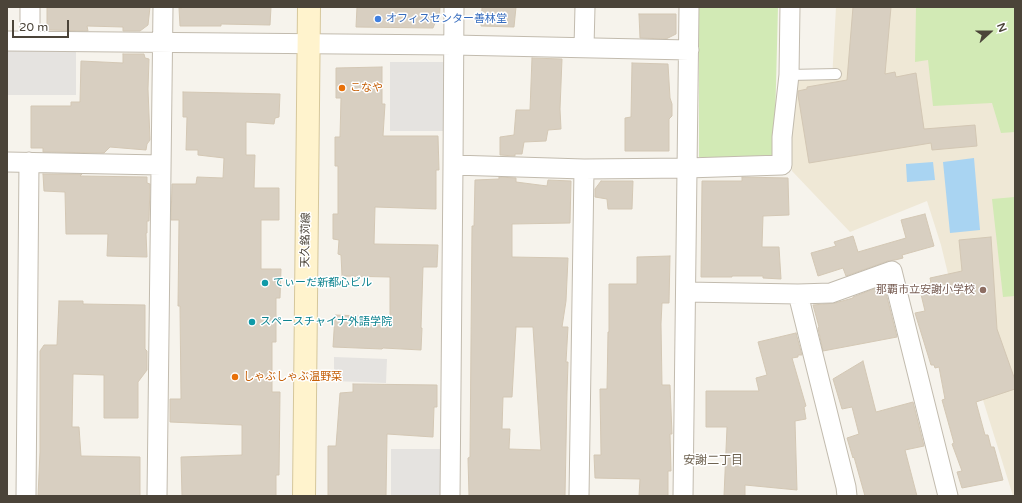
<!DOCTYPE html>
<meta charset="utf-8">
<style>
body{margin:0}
#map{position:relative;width:1022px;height:503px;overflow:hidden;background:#f6f3ec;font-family:"Varela Round",sans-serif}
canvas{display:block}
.frame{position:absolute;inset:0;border:8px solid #4b4439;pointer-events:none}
.north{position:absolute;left:970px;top:12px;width:40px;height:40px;-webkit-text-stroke:3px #fff;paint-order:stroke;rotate:69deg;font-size:11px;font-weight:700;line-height:16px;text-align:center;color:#4b4439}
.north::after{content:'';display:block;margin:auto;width:14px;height:18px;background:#4b4439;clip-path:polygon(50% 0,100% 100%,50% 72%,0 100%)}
.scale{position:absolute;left:12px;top:20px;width:57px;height:18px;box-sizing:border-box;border:2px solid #4b4439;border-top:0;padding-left:5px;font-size:12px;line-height:14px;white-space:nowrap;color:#4b4439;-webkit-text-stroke:3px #fff;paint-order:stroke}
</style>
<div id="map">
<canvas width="1022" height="503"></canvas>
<div class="frame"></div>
<div class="north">N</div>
<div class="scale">20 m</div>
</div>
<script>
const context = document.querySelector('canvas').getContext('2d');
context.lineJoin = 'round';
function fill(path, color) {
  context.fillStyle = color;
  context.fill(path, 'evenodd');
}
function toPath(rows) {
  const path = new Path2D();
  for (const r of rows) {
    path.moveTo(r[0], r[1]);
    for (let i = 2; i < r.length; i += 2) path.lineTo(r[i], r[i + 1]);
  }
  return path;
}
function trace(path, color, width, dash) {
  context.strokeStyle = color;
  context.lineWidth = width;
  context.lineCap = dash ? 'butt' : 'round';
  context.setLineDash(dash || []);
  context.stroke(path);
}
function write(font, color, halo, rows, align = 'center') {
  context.font = font + ' "Varela Round","Noto Sans JP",sans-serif';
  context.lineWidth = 3;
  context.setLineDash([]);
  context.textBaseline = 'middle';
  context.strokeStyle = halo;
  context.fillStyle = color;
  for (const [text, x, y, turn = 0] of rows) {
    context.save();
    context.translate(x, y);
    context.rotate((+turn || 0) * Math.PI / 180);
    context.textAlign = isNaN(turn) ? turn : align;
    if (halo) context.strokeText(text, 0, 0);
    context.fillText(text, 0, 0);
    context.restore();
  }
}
fill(toPath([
 [836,7,1015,7,1015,496,1013,496,963,336,941,245,927,201,850,232,792,171,788,138,795,80,832,80]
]), '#efe8d6');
fill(toPath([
 [699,7,778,7,774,161,699,157],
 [916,7,1015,7,1015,132,1001,133,992,103,933,106,928,60,915,62],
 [1015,197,1015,296,1003,297,992,199]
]), '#d2eab5');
fill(toPath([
 [7,45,76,45,76,95,7,95],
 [390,62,444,62,445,131,390,131],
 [334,357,387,359,386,383,334,381],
 [391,449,441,449,441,496,391,496]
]), '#e5e3e0');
fill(toPath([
 [974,158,980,230,950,233,943,162],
 [933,162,935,180,907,182,906,164]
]), '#a9d4f2');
const building = toPath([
 [47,7,150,7,148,25,140,31,123,31,123,27,87,26,88,31,47,30,47,7],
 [182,7,271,7,270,25,221,24,221,26,180,26,179,8,182,8,182,7],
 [357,7,440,7,439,22,435,23,433,28,356,27,357,7],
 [482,7,516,7,514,27,481,26,482,7],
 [853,7,891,7,885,74,895,72,896,77,916,73,924,129,975,125,977,146,932,150,931,143,809,163,798,95,798,91,807,89,807,87,847,80,853,7],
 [639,14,676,14,676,34,666,39,640,38,639,14],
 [123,54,144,54,145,58,149,59,148,89,150,140,147,144,146,150,110,147,104,153,43,152,43,148,31,148,31,106,71,106,71,102,80,102,81,61,123,63,123,54],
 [532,58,562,59,560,109,561,129,548,130,546,141,524,142,522,154,515,154,515,156,500,155,500,137,514,135,516,110,530,110,532,58],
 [632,63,668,64,670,98,672,104,672,116,669,119,669,151,625,151,625,118,631,117,632,63],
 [382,67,382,104,385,104,383,136,438,136,439,170,436,170,436,209,375,207,374,244,438,245,437,267,423,267,421,328,422,328,421,350,383,348,382,349,333,347,335,315,390,317,390,277,342,276,341,255,338,254,339,240,333,239,333,214,338,214,338,166,335,166,335,137,340,137,341,98,336,98,336,68,382,67],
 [183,92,280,94,279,117,275,118,274,124,246,122,246,155,255,155,254,188,279,188,279,220,261,220,261,269,281,269,280,298,276,298,276,342,272,342,272,392,280,392,279,475,276,475,276,496,182,496,181,457,242,455,242,425,170,422,170,399,181,399,180,306,178,306,179,220,171,220,172,184,196,184,197,177,223,178,224,158,198,155,198,150,186,150,187,117,183,117,183,92],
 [43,174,82,174,80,176,147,177,147,183,150,184,149,221,147,221,147,233,146,233,147,257,107,256,108,234,66,234,65,192,44,191,43,174],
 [499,177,516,178,516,182,547,186,548,180,571,181,570,223,512,224,512,257,568,258,566,301,562,327,568,327,566,362,568,362,567,393,565,496,469,496,468,458,470,457,472,226,474,226,475,180,499,179,499,177],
 [516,327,533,327,541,450,509,449,510,429,502,429,503,397,512,397,516,327],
 [742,177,788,178,789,215,763,216,762,247,779,247,781,279,763,278,763,276,732,276,732,277,701,277,702,181,742,181,742,177],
 [601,181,633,181,632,209,608,209,607,199,595,197,595,189,601,181],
 [925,214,934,246,902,255,903,258,895,260,888,261,846,276,843,268,818,276,811,253,836,246,834,242,853,236,858,252,906,238,901,220,925,214],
 [991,237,997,329,1015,380,1015,389,976,402,985,435,988,435,991,447,994,447,1003,480,962,488,957,472,962,471,952,444,954,443,942,400,945,399,939,367,935,368,934,365,931,365,915,313,925,311,919,286,931,283,930,278,962,271,959,240,991,237],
 [670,256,669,303,662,303,661,324,662,385,670,385,672,434,670,434,671,471,668,471,668,496,639,496,640,479,595,478,594,455,601,455,600,389,607,389,608,332,609,332,609,284,637,284,637,257,670,256],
 [884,285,897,337,823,351,818,328,819,327,813,305,835,303,853,298,853,297,884,285],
 [59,301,83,301,83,304,145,305,145,349,147,351,147,370,138,382,138,418,104,418,104,375,73,374,72,427,79,427,81,456,140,457,140,496,38,496,40,452,40,351,44,345,57,345,59,301],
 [796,333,802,355,798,355,798,357,792,358,806,406,804,407,806,419,795,421,797,490,745,485,745,496,724,496,727,427,706,427,706,391,759,391,756,378,767,375,758,342,796,333],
 [863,361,876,412,913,402,924,446,905,450,917,496,865,496,854,457,853,458,847,438,859,434,852,407,842,409,833,379,863,361],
 [353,384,437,385,437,407,434,407,433,437,387,434,386,496,328,496,328,446,336,446,340,393,353,392,353,384]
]);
fill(building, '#d8cfc1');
trace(building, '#d3c7b4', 1);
const lane = toPath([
 [789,75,836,74]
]);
const street = toPath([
 [7,41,453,45,689,50],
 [30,41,30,7],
 [584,47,585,7],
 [7,162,161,165],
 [453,165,584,169,687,168,782,165,782,137,789,75,790,7],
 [686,292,798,294,831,293,892,271,948,496],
 [798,294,846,487,847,496],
 [26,496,29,162],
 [157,496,163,7],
 [450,496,453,165,454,7],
 [579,496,584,169],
 [683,496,689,7]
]);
const secondary = toPath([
 [304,496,309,7]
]);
trace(lane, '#c2bbae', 12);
trace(street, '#c2bbae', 21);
trace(secondary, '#d6c79b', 24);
trace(lane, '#fff', 10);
trace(street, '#fff', 19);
trace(secondary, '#fff3cd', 22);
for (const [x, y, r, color] of [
 [378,19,4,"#3f7fe0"],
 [342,88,4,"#e8710a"],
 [265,283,4,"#0f9aa8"],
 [983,290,4,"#8d6e63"],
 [252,322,4,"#0f9aa8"],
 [235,377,4,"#e8710a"]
]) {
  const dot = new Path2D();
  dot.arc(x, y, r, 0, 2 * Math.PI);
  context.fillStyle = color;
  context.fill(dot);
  trace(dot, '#fff', 1.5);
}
write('11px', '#366cbe', '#fff', [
 ["オフィスセンター善林堂",386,19]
], 'left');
write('11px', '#c56008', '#fff', [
 ["こなや",350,88],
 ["しゃぶしゃぶ温野菜",243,377]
], 'left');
write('11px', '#4b4439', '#fff', [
 ["天久銘苅線",306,240,-89]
]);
write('11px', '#0d838f', '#fff', [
 ["てぃーだ新都心ビル",273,283],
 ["スペースチャイナ外語学院",260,322]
], 'left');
write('11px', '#785e54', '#fff', [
 ["那覇市立安謝小学校",975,290]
], 'right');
write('12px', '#6e6250', '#fff', [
 ["安謝二丁目",713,461]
]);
</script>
